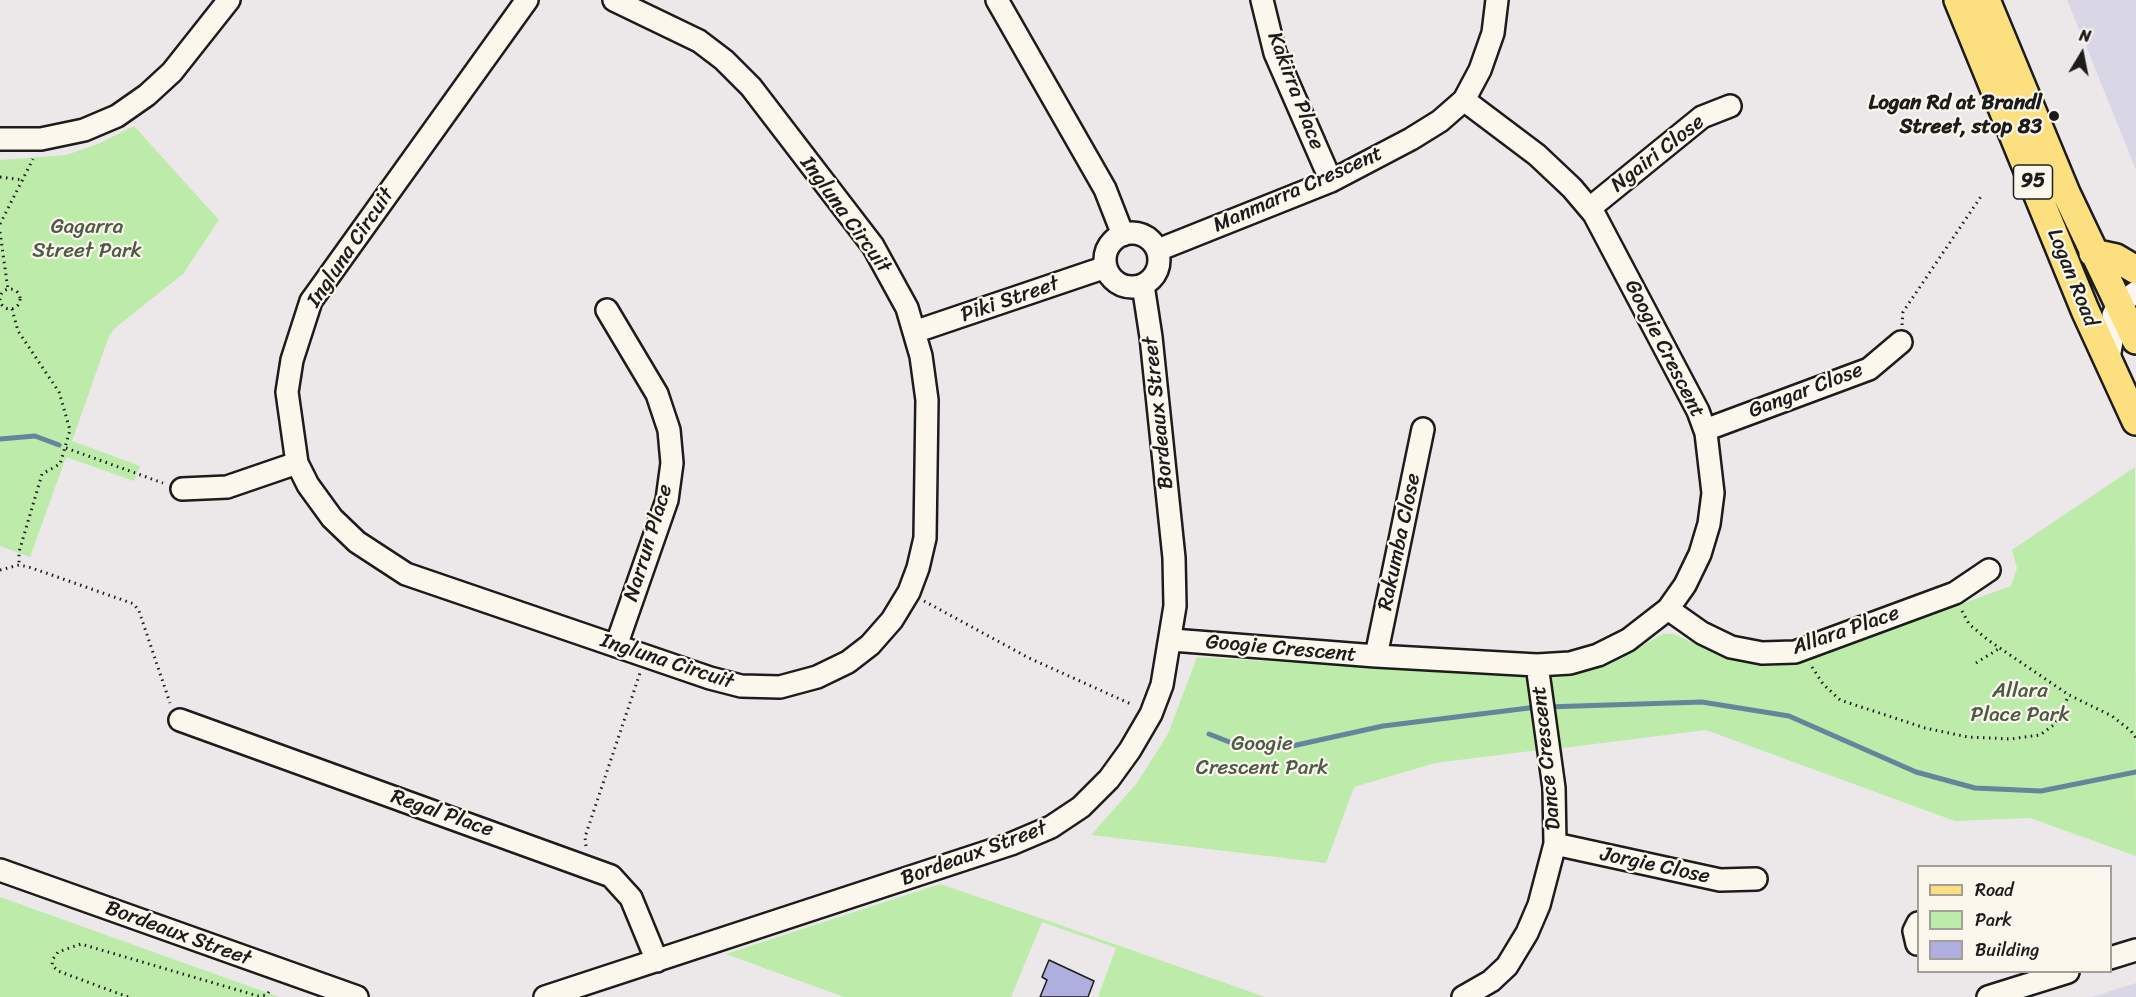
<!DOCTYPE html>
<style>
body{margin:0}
#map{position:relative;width:2136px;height:997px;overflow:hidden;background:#ece8e9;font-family:Sriracha,sans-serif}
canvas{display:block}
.legend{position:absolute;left:1917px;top:865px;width:195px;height:108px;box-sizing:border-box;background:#fbf7ec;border:2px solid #a29f99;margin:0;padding:8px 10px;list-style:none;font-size:18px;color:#1c1c1c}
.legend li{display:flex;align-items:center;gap:12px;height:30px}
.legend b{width:30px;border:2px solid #a29f99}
.north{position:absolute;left:2052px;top:24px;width:60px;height:60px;-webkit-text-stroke:4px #fbf7ec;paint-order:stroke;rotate:10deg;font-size:16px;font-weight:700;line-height:24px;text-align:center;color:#1c1c1c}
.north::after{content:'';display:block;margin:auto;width:21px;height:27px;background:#1c1c1c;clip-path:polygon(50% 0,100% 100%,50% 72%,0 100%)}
</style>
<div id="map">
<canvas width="2136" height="997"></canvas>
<ul class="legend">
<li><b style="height:8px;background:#fce080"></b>Road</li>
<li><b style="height:16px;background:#bcebaa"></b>Park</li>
<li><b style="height:16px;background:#aeaedf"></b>Building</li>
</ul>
<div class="north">N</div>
</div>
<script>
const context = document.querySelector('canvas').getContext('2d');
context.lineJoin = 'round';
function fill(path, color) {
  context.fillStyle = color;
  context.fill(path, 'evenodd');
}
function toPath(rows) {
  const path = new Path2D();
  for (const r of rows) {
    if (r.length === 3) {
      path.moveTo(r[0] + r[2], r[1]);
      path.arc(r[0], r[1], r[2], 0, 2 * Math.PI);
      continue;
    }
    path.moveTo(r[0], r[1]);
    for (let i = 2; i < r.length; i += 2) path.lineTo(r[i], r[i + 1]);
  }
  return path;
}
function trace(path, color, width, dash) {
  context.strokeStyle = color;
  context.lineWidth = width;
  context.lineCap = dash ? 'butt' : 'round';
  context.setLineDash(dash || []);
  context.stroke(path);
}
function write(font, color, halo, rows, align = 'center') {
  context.font = font + ' Sriracha,sans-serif';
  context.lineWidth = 4.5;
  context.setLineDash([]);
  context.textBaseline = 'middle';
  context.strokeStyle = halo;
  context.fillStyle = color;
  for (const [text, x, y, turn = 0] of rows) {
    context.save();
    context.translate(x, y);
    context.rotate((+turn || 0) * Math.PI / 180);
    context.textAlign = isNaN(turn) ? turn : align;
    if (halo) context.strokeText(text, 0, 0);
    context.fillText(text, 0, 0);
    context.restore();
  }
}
fill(toPath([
 [2067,0,2136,0,2136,170,2088,51],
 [2136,983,2136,997,2092,997]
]), '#d9d7e6');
fill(toPath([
 [134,126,219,220,183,274,115,328,109,336,72,441,140,466,134,481,66,457,30,557,0,546,0,160,66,155,98,144],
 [2135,467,2136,856,2030,818,1955,821,1706,730,1555,749,1544,675,1568,676,1610,664,1663,634,1674,634,1726,658,1753,662,1795,661,1822,654,2011,586,2017,568,2012,550],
 [1197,657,1533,677,1539,750,1435,763,1354,787,1326,863,1091,835,1137,783,1168,734],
 [940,884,1043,919,1265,997,1098,997,1116,948,1042,922,1011,997,844,997,726,954],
 [0,897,265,992,279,997,0,997]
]), '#bcebaa');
trace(toPath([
 [0,439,35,436,59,445],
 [1546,707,1702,702,1789,716,1916,772,1975,788,2041,791,2136,772],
 [1209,734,1237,745,1274,750,1383,726,1537,707]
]), '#63869c', 5);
const building = toPath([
 [1049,960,1094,981,1088,997,1040,997,1047,980,1042,977,1049,960]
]);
fill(building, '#aeaedf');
trace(building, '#1c1c1c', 1.5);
const minor = toPath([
 [527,0,311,301,292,360,287,392,297,463,308,485,332,518,357,542,406,574,710,678,741,686,780,687,817,677,848,662,870,645,892,620,909,592,918,568,925,538,927,400,921,356,907,308,873,246,751,87,724,60,699,41,614,0],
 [997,0,1105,189,1123,235],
 [1262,0,1275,53,1331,181],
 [0,139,41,139,84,130,117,116,147,95,172,72,229,0],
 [1590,208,1702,117,1730,106],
 [1132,260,27],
 [1158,250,1331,181,1411,139,1440,121,1464,100,1480,70,1493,33,1497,0],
 [607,310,657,394,669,430,672,463,667,500,616,646],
 [914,332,1106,267],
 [2108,363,2113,336,2113,315,2118,305,2136,292],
 [1705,430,1869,369,1901,342],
 [182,489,227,487,297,463],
 [1668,609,1702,633,1731,647,1762,653,1795,652,1955,593,1989,570],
 [1172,640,1376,656,1537,665,1570,663,1598,655,1628,640,1668,609,1685,585,1700,554,1709,524,1713,493,1706,433,1698,411,1594,214,1572,188,1537,155,1464,100],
 [1376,656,1423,429],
 [180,720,611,876,631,898,657,961],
 [1555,844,1720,880,1756,879],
 [0,870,357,997],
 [1917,944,1914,931,1918,923],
 [2110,958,2136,950],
 [545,997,1011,844,1051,827,1081,807,1109,779,1130,750,1151,714,1162,685,1175,606,1174,558,1151,337,1143,285],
 [1463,997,1491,981,1507,966,1527,933,1539,905,1555,844,1554,788,1537,665],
 [1988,997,2068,972]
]);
const major = toPath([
 [1958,0,2085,310,2136,421],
 [1986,0,2066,193,2136,340],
 [2093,253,2116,258,2136,270]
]);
trace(minor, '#1c1c1c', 26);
trace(major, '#1c1c1c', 32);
trace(toPath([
 [0,177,24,180],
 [0,224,33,159],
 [0,232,8,290],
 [10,299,10],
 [12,309,18,331,59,392,70,430,60,464,42,474,19,552,19,565],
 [1902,325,1903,312,1982,195],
 [66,448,163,483],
 [0,570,19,565,29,567,134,604,139,611,170,703],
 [924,601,1029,658,1133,705],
 [1962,611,1969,624,1988,640,2069,695,2112,716,2131,731,2136,738],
 [1976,663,2000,648],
 [1812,667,1823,684,1840,700,1925,728,1968,737,2010,739,2040,735,2055,724,2069,695],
 [586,846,585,837,640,673],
 [128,997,58,971,52,965,53,959,58,952,81,944,258,996,267,995,271,988]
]), '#1c1c1c', 3, [1.5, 4.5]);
trace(minor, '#fbf7ec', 21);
trace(major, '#fce080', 27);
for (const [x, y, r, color] of [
 [2054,116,6,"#1c1c1c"]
]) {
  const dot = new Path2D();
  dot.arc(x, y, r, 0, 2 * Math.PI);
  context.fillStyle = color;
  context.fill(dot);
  trace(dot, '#fbf7ec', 2);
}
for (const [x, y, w] of [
 [2033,182,39]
]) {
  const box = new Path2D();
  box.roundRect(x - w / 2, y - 17, w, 34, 4.5);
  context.fillStyle = '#fbf7ec';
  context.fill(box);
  trace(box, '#1c1c1c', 1.5);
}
write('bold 20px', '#1c1c1c', null, [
 ["95",2033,182]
]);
write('21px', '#1c1c1c', '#fbf7ec', [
 ["Kakirra Place",1295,91,69],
 ["Ngairi Close",1658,154,-38],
 ["Manmarra Crescent",1298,190,-24],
 ["Ingluna Circuit",845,215,54],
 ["Ingluna Circuit",351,248,-56],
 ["Logan Road",2072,278,68],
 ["Piki Street",1010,300,-19],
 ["Googie Crescent",1664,349,63],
 ["Gangar Close",1806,391,-21],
 ["Bordeaux Street",1159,413,-96],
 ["Rakumba Close",1400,542,-78],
 ["Narrun Place",649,543,-73],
 ["Allara Place",1846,631,-19],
 ["Googie Crescent",1281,649,5],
 ["Ingluna Circuit",667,662,18],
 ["Dance Crescent",1547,758,-96],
 ["Regal Place",442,814,19],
 ["Bordeaux Street",974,854,-20],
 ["Jorgie Close",1655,866,12],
 ["Bordeaux Street",178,934,20]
]);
write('bold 21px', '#1c1c1c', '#fbf7ec', [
 ["Logan Rd at Brandl",2042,104],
 ["Street, stop 83",2042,128]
], 'right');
write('21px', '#4c5a47', '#fbf7ec', [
 ["Gagarra",87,228],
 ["Street Park",87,252],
 ["Allara",2020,692],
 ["Place Park",2020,716],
 ["Googie",1262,745],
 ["Crescent Park",1262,769]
]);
</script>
